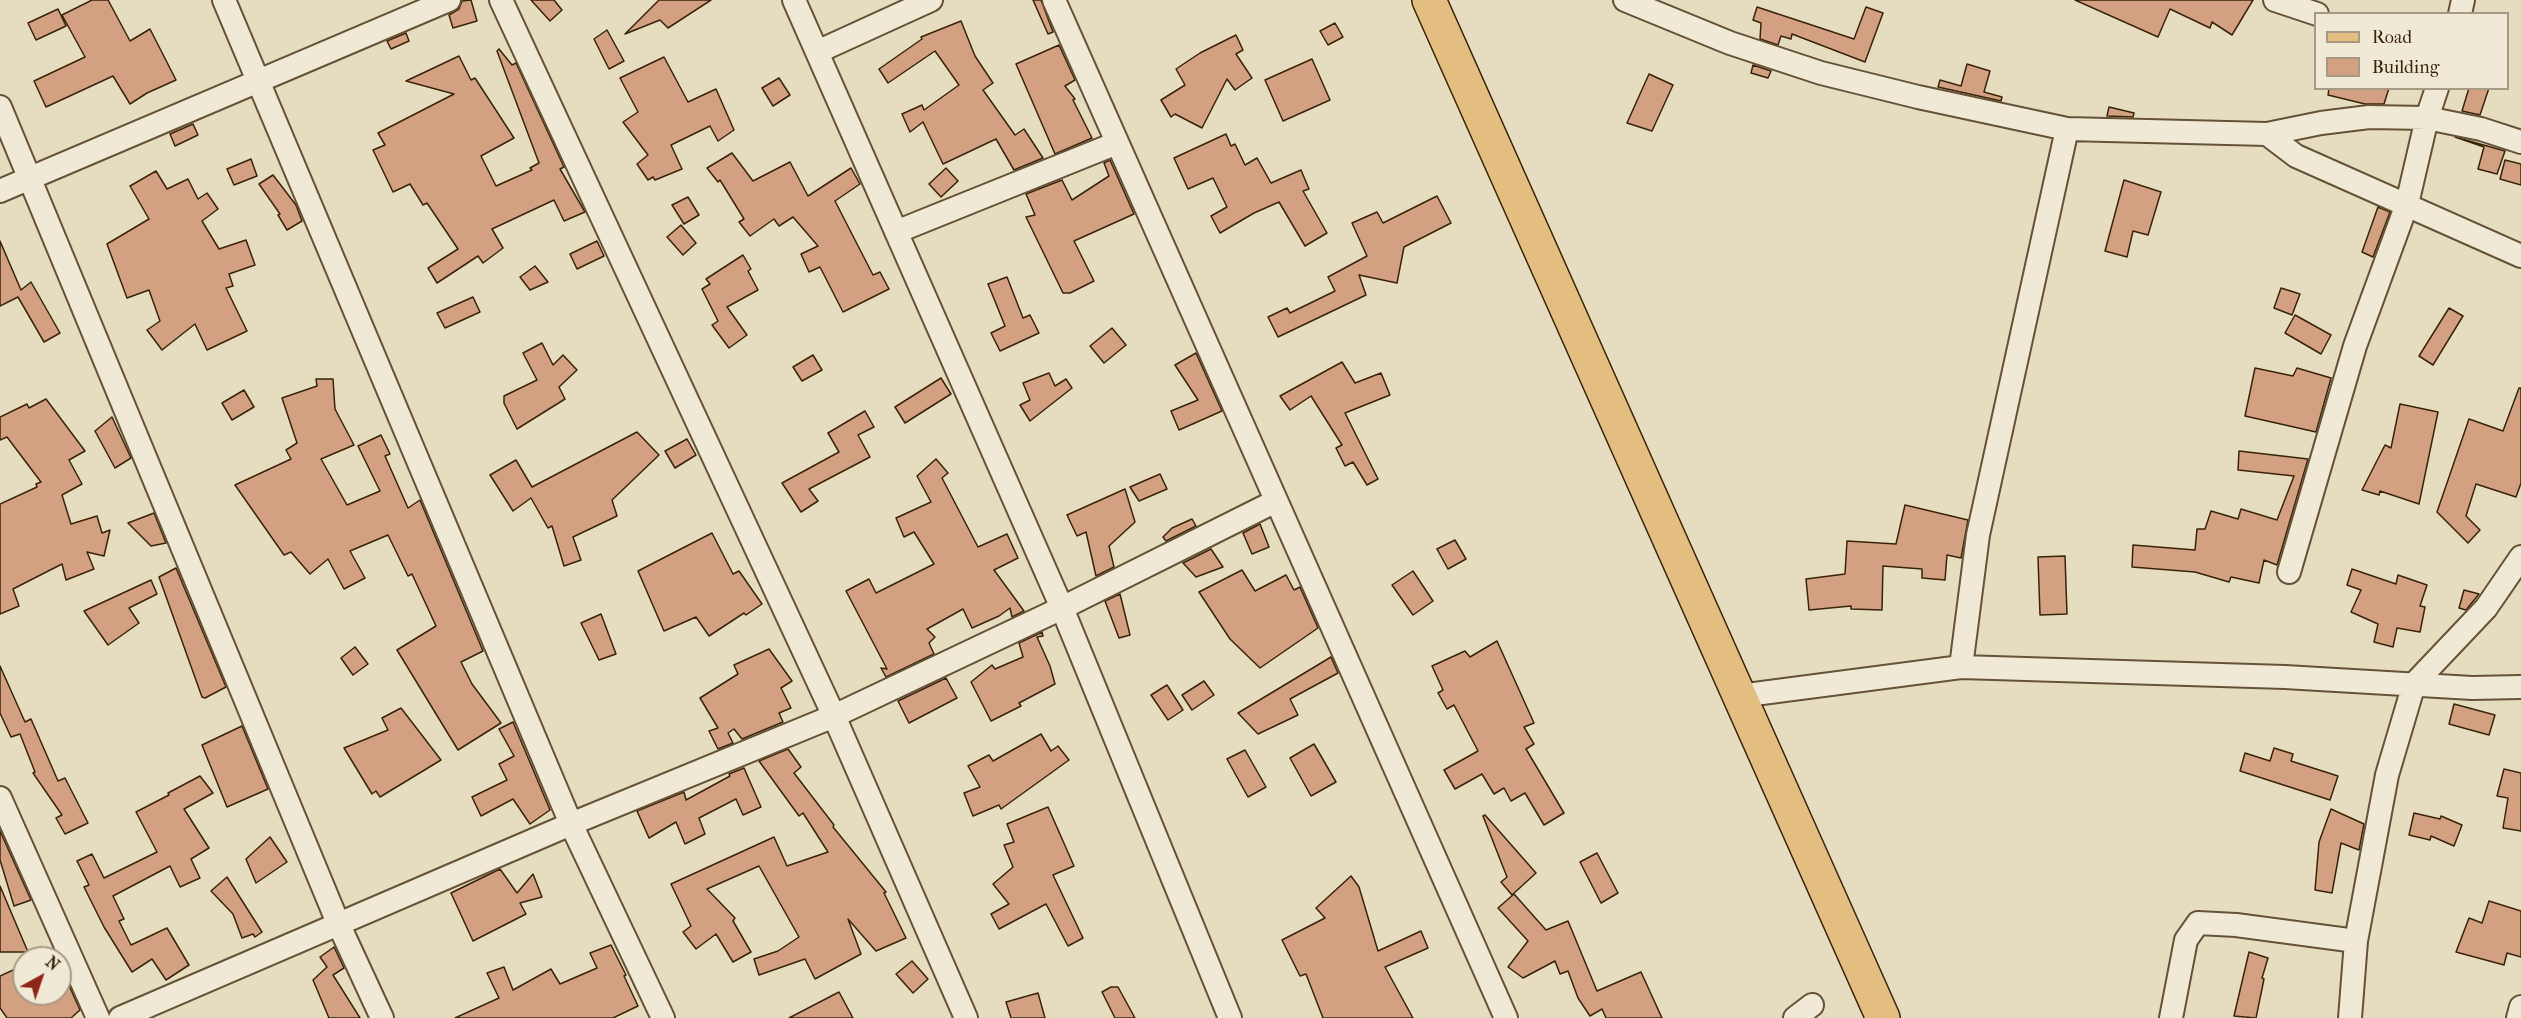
<!DOCTYPE html>
<style>
body{margin:0}
#map{position:relative;width:2521px;height:1018px;overflow:hidden;background:#e6ddc0;font-family:"IM FELL French Canon",serif}
canvas{display:block}
.legend{position:absolute;left:2314px;top:12px;width:195px;height:78px;box-sizing:border-box;background:#efe9d6;border:2px solid #a79a84;margin:0;padding:8px 10px;list-style:none;font-size:18px;color:#3a2409}
.legend li{display:flex;align-items:center;gap:12px;height:30px}
.legend b{width:30px;border:2px solid #a79a84}
.north{position:absolute;left:12px;top:946px;width:60px;height:60px;box-sizing:border-box;background:#efe9d6;border:2px solid #a79a84;border-radius:50%;rotate:40deg;font-size:16px;font-weight:700;line-height:24px;text-align:center;color:#3a2409}
.north::after{content:'';display:block;margin:auto;width:21px;height:27px;background:#8f2418;clip-path:polygon(50% 0,100% 100%,50% 72%,0 100%)}
</style>
<div id="map">
<canvas width="2521" height="1018"></canvas>
<ul class="legend">
<li><b style="height:8px;background:#e3be80"></b>Road</li>
<li><b style="height:16px;background:#d3a082"></b>Building</li>
</ul>
<div class="north">N</div>
</div>
<script>
const context = document.querySelector('canvas').getContext('2d');
context.lineJoin = 'round';
function fill(path, color) {
  context.fillStyle = color;
  context.fill(path, 'evenodd');
}
function toPath(rows) {
  const path = new Path2D();
  for (const r of rows) {
    path.moveTo(r[0], r[1]);
    for (let i = 2; i < r.length; i += 2) path.lineTo(r[i], r[i + 1]);
  }
  return path;
}
function trace(path, color, width, dash) {
  context.strokeStyle = color;
  context.lineWidth = width;
  context.lineCap = dash ? 'butt' : 'round';
  context.setLineDash(dash || []);
  context.stroke(path);
}
const building = toPath([
 [92,0,108,0,130,41,150,29,176,80,147,93,130,104,113,76,46,107,34,81,85,57,62,15,92,0],
 [471,0,477,21,453,28,449,15,459,9,462,1,471,0],
 [531,0,554,0,562,10,550,21,531,0],
 [659,0,711,0,668,28,660,20,625,34,659,0],
 [1033,0,1041,0,1053,32,1048,34,1033,0],
 [2075,0,2253,0,2232,35,2212,22,2210,28,2170,9,2158,37,2075,0],
 [1757,7,1854,39,1866,7,1883,13,1865,62,1792,34,1791,39,1781,36,1778,45,1760,39,1761,23,1753,20,1757,7],
 [58,9,66,26,36,40,28,23,58,9],
 [961,21,975,56,993,83,983,90,1015,135,1024,129,1043,158,1014,170,996,139,943,164,923,122,910,132,902,114,922,105,924,110,959,85,935,51,888,83,879,69,922,39,921,37,961,21],
 [1335,23,1343,37,1328,45,1320,31,1335,23],
 [607,30,624,61,609,69,594,39,607,30],
 [406,33,409,41,391,49,387,41,406,33],
 [1236,35,1243,50,1236,54,1252,78,1235,90,1227,79,1202,128,1175,114,1171,117,1161,100,1185,85,1176,69,1200,53,1236,35],
 [1059,45,1075,80,1065,86,1075,99,1073,100,1092,138,1055,154,1016,64,1059,45],
 [499,49,512,65,516,63,564,167,560,169,585,212,564,221,554,200,492,229,503,248,483,263,478,256,437,283,428,268,458,249,427,203,423,205,410,184,393,192,373,150,385,145,378,133,454,94,406,81,459,56,471,80,475,78,514,138,481,156,496,186,532,170,530,168,539,163,497,51,499,49],
 [664,57,688,102,716,89,734,130,718,141,710,126,671,145,682,169,655,180,653,177,648,180,637,164,648,155,623,122,638,112,620,78,664,57],
 [1312,59,1330,100,1283,121,1265,80,1312,59],
 [1967,64,1990,71,1984,92,2002,97,2001,101,1938,87,1940,80,1961,86,1967,64],
 [1753,65,1771,71,1768,78,1751,73,1753,65],
 [1649,74,1673,85,1652,131,1627,123,1649,74],
 [779,78,790,95,773,106,762,88,779,78],
 [2329,88,2389,88,2384,104,2365,104,2328,95,2329,88],
 [2469,88,2489,88,2480,115,2462,111,2469,88],
 [2109,107,2134,113,2133,117,2107,116,2109,107],
 [193,124,198,135,175,146,170,134,193,124],
 [1226,134,1231,146,1235,144,1245,165,1257,158,1271,183,1301,170,1309,189,1303,191,1327,233,1305,246,1279,202,1254,213,1220,233,1211,216,1227,207,1213,178,1188,189,1174,158,1226,134],
 [2455,137,2505,151,2497,174,2478,169,2484,147,2455,137],
 [732,153,753,181,790,162,808,196,851,168,860,184,835,201,873,275,880,272,889,289,843,312,820,267,809,272,801,254,818,246,793,217,779,226,774,219,750,236,739,222,744,219,720,180,718,182,707,168,732,153],
 [251,159,257,176,234,185,227,169,251,159],
 [1110,160,1134,214,1074,241,1094,281,1070,293,1063,293,1026,217,1035,215,1026,194,1062,180,1072,200,1109,176,1104,163,1110,160],
 [2505,160,2521,164,2521,185,2500,179,2505,160],
 [946,168,958,181,941,197,929,184,946,168],
 [156,171,167,189,188,179,198,199,207,193,218,209,202,221,219,249,246,240,255,265,229,274,233,286,226,288,247,331,207,350,195,324,162,350,147,330,160,321,149,290,127,298,107,244,149,219,130,186,156,171],
 [273,175,296,205,302,221,287,230,278,215,280,214,259,184,273,175],
 [2124,180,2161,192,2148,235,2133,231,2127,257,2105,251,2124,180],
 [1437,196,1451,223,1404,247,1397,283,1359,275,1366,295,1278,337,1268,317,1287,308,1290,313,1335,291,1328,277,1367,256,1352,223,1377,212,1383,223,1437,196],
 [688,197,699,215,684,224,672,205,688,197],
 [2378,207,2390,212,2373,257,2362,252,2378,207],
 [681,225,696,243,683,255,667,237,681,225],
 [0,241,21,290,31,282,60,333,44,342,18,297,0,306,0,241],
 [597,241,604,256,577,269,570,254,597,241],
 [743,255,751,269,748,271,758,290,727,307,747,335,729,348,712,325,718,321,702,289,710,284,706,279,743,255],
 [535,266,548,282,530,290,520,277,535,266],
 [1007,277,1023,318,1030,315,1039,333,1000,351,991,333,1005,326,988,284,1007,277],
 [2281,288,2300,294,2292,315,2274,308,2281,288],
 [473,297,480,312,445,328,437,313,473,297],
 [2449,308,2463,316,2433,365,2419,356,2449,308],
 [2295,315,2331,335,2321,354,2285,333,2295,315],
 [1112,328,1126,345,1104,363,1090,346,1112,328],
 [542,343,553,365,563,355,577,370,559,387,565,399,517,429,504,403,504,396,537,380,523,353,542,343],
 [1196,353,1222,411,1179,430,1171,411,1198,400,1175,365,1196,353],
 [813,355,822,370,802,381,793,367,813,355],
 [1342,362,1355,383,1381,373,1390,395,1345,413,1378,479,1367,485,1353,462,1345,466,1336,448,1342,445,1311,396,1290,410,1280,396,1342,362],
 [2255,368,2293,376,2297,368,2331,378,2316,432,2245,416,2255,368],
 [1049,373,1055,386,1066,379,1072,388,1030,421,1020,405,1030,400,1023,383,1049,373],
 [941,378,951,394,905,423,895,407,941,378],
 [316,379,333,379,335,409,354,445,321,459,347,505,380,491,358,446,381,435,390,454,385,456,408,508,420,500,483,651,461,662,472,684,501,723,458,750,397,650,436,626,412,574,408,576,388,535,350,551,365,578,344,589,328,559,310,574,291,552,284,555,235,485,291,459,286,450,297,443,282,398,317,386,316,379],
 [2519,388,2521,388,2521,483,2516,497,2476,484,2466,516,2480,530,2468,543,2437,512,2469,419,2503,431,2519,388],
 [244,390,254,407,232,420,222,403,244,390],
 [46,399,85,451,69,460,82,484,62,495,71,524,97,516,102,533,110,530,104,556,87,552,94,569,66,580,62,564,13,589,19,606,0,614,0,504,37,487,36,484,41,482,7,437,0,440,0,417,27,404,29,408,46,399],
 [2400,404,2438,412,2419,504,2380,491,2379,495,2362,490,2385,445,2391,448,2400,404],
 [865,411,874,427,858,435,870,457,809,489,818,501,801,512,782,483,839,452,828,433,865,411],
 [112,417,131,458,115,468,95,431,112,417],
 [637,432,659,455,612,500,617,516,573,537,581,560,564,566,552,526,548,528,531,498,513,511,490,475,516,460,532,487,637,432],
 [687,439,696,455,675,468,665,451,687,439],
 [2239,451,2308,459,2277,565,2264,560,2259,583,2231,577,2229,582,2195,572,2132,567,2133,545,2195,550,2197,529,2205,529,2211,511,2238,519,2241,509,2277,520,2294,476,2238,470,2239,451],
 [936,459,948,473,942,478,978,547,1007,534,1018,558,994,570,1024,611,1012,617,1010,608,999,616,972,628,963,609,927,629,935,637,929,643,934,654,886,677,881,668,887,669,846,591,869,579,876,593,934,564,914,532,904,537,896,518,931,502,917,476,936,459],
 [1160,474,1167,489,1139,501,1130,487,1160,474],
 [1125,489,1135,522,1109,546,1114,567,1096,576,1086,532,1077,536,1067,515,1125,489],
 [1905,505,1968,520,1961,558,1947,555,1945,580,1922,578,1922,569,1883,566,1882,610,1851,609,1851,606,1809,610,1806,579,1845,574,1847,541,1896,544,1905,505],
 [154,513,166,543,151,546,128,523,154,513],
 [1192,519,1196,526,1166,541,1163,537,1172,528,1192,519],
 [1260,524,1269,547,1252,554,1243,533,1260,524],
 [712,533,733,574,739,571,762,604,746,615,744,613,709,636,696,617,664,631,638,571,712,533],
 [1455,540,1466,559,1448,569,1437,549,1455,540],
 [1211,549,1223,567,1196,577,1183,563,1211,549],
 [2065,556,2067,614,2040,615,2038,557,2065,556],
 [176,568,226,687,205,698,202,697,159,577,176,568],
 [2352,569,2396,584,2398,575,2427,585,2420,606,2425,607,2420,632,2397,628,2393,647,2374,642,2378,624,2351,612,2361,590,2347,585,2352,569],
 [1242,570,1255,591,1286,575,1294,590,1300,587,1318,628,1260,668,1230,639,1199,592,1242,570],
 [1413,571,1433,601,1413,615,1392,585,1413,571],
 [151,580,157,594,129,608,139,623,108,645,84,611,151,580],
 [2464,590,2479,594,2466,610,2459,608,2464,590],
 [1120,594,1130,635,1119,638,1105,601,1120,594],
 [601,614,616,654,599,660,581,623,601,614],
 [1042,632,1043,636,1037,637,1050,666,1055,684,1019,703,1021,706,991,721,971,682,992,665,995,669,1023,657,1019,643,1042,632],
 [1497,641,1534,723,1524,727,1534,744,1526,749,1564,813,1544,825,1525,793,1511,801,1504,788,1494,794,1482,774,1455,789,1444,770,1478,751,1454,705,1447,709,1438,693,1443,690,1432,666,1465,651,1470,657,1497,641],
 [355,647,368,664,353,675,341,658,355,647],
 [769,649,792,681,781,688,791,708,779,713,783,722,742,739,734,729,728,733,733,743,718,749,709,731,718,728,700,698,738,674,734,665,769,649],
 [1331,657,1338,673,1290,699,1298,715,1258,734,1238,713,1331,657],
 [0,666,25,722,31,719,58,781,65,778,88,823,65,834,56,818,62,815,33,773,35,772,20,734,11,737,0,713,0,666],
 [946,678,957,698,909,723,898,701,946,678],
 [1204,681,1214,695,1192,710,1182,695,1204,681],
 [1167,685,1183,710,1168,720,1151,695,1167,685],
 [2454,704,2495,715,2489,735,2449,724,2454,704],
 [401,708,441,760,380,797,376,791,372,794,344,748,388,730,382,718,401,708],
 [513,722,550,810,530,824,513,799,481,816,472,797,507,780,499,764,514,756,499,729,513,722],
 [242,726,268,789,227,807,202,745,242,726],
 [1041,734,1051,751,1058,746,1069,760,1001,809,999,805,973,816,964,793,980,787,968,766,989,755,993,761,1041,734],
 [1314,744,1336,782,1311,796,1290,758,1314,744],
 [2274,748,2293,754,2291,761,2338,776,2330,800,2240,771,2245,753,2270,761,2274,748],
 [788,749,801,767,794,773,834,825,833,827,886,892,884,893,906,938,876,951,848,919,861,954,815,979,805,959,759,975,754,959,778,951,799,937,759,866,707,889,735,918,733,921,751,952,733,962,716,934,696,949,683,932,691,926,671,884,774,837,787,866,828,852,803,813,799,816,759,761,788,749],
 [1245,750,1266,787,1248,797,1227,759,1245,750],
 [744,768,761,807,743,815,736,799,699,818,705,834,685,844,676,822,649,838,637,811,684,792,686,800,730,776,729,774,744,768],
 [2504,769,2521,773,2521,831,2503,828,2508,798,2497,796,2504,769],
 [200,776,213,793,184,809,209,848,191,859,200,878,180,887,170,866,113,896,124,919,119,921,131,945,167,928,189,965,166,980,152,959,132,972,104,927,84,887,89,885,77,861,92,854,104,878,157,852,136,812,169,795,168,793,200,776],
 [1048,807,1074,866,1053,875,1083,938,1068,946,1046,904,999,929,991,914,1009,904,993,884,1013,867,1004,845,1014,842,1007,824,1048,807],
 [2331,809,2364,824,2359,850,2341,843,2332,893,2315,890,2319,842,2331,809],
 [2414,813,2440,819,2441,816,2462,825,2454,846,2431,836,2430,840,2409,835,2414,813],
 [1485,815,1536,873,1512,895,1501,882,1507,877,1483,816,1485,815],
 [0,831,31,900,14,906,0,860,0,831],
 [270,837,287,862,256,883,246,859,270,837],
 [1597,853,1618,893,1601,903,1580,862,1597,853],
 [500,869,517,893,533,874,542,897,520,903,526,914,473,941,451,893,500,869],
 [1351,876,1359,887,1378,951,1421,931,1428,948,1385,967,1413,1018,1323,1018,1306,974,1300,976,1282,940,1325,918,1316,908,1351,876],
 [227,877,262,932,255,937,253,934,242,938,233,914,211,891,227,877],
 [0,886,28,952,0,952,0,886],
 [1514,894,1546,930,1568,921,1597,991,1641,972,1662,1018,1606,1018,1602,1009,1590,1016,1578,998,1568,971,1560,974,1555,961,1523,978,1508,967,1528,941,1498,908,1514,894],
 [2489,901,2521,911,2521,957,2507,953,2504,965,2456,952,2469,918,2482,923,2489,901],
 [611,945,626,975,624,976,638,1006,613,1018,455,1018,499,998,487,973,504,967,513,990,551,969,560,984,597,968,590,953,611,945],
 [334,947,344,968,333,975,360,1018,329,1018,313,980,327,967,320,957,334,947],
 [2249,952,2268,958,2262,978,2264,979,2256,1018,2234,1016,2249,952],
 [912,961,928,979,913,993,896,974,912,961],
 [24,965,24,994,60,994,60,973,67,981,80,1010,71,1018,7,1018,0,1008,0,976,24,965],
 [1111,987,1118,987,1135,1018,1115,1018,1102,992,1111,987],
 [839,992,853,1018,789,1018,839,992],
 [1038,993,1045,1018,1011,1018,1006,1002,1038,993]
]);
fill(building, '#d3a082');
trace(building, '#3a2409', 1.5);
const street = toPath([
 [224,0,571,824,663,1018],
 [501,0,834,716,966,1018],
 [794,0,1062,608,1230,1018],
 [1054,0,1506,1018],
 [1625,0,1730,43,1821,73,1918,97,2067,129,2267,134,2321,123,2369,117,2427,118,2481,129,2521,142],
 [2275,0,2317,14],
 [2460,14,2463,0],
 [817,52,931,0],
 [0,107,338,923,382,1018],
 [2267,134,2296,156,2521,256],
 [0,191,449,0],
 [896,232,1117,143],
 [2289,572,2355,346,2407,204,2427,118,2437,88],
 [1961,667,1978,535,2067,129],
 [1739,696,1961,667,2285,677,2472,688,2521,687],
 [0,798,98,1018],
 [120,1018,571,824,834,716,1062,608,1276,501],
 [1795,1018,1812,1005],
 [2171,1018,2186,940,2198,923,2236,925,2356,941],
 [2350,1018,2356,941,2387,775,2414,684,2486,608,2521,557],
 [2518,1018,2521,1007]
]);
const primary = toPath([
 [1429,0,1883,1018]
]);
trace(street, '#655237', 26);
trace(primary, '#3a2409', 36);
trace(street, '#efe9d6', 22);
trace(primary, '#e3be80', 33);
</script>
